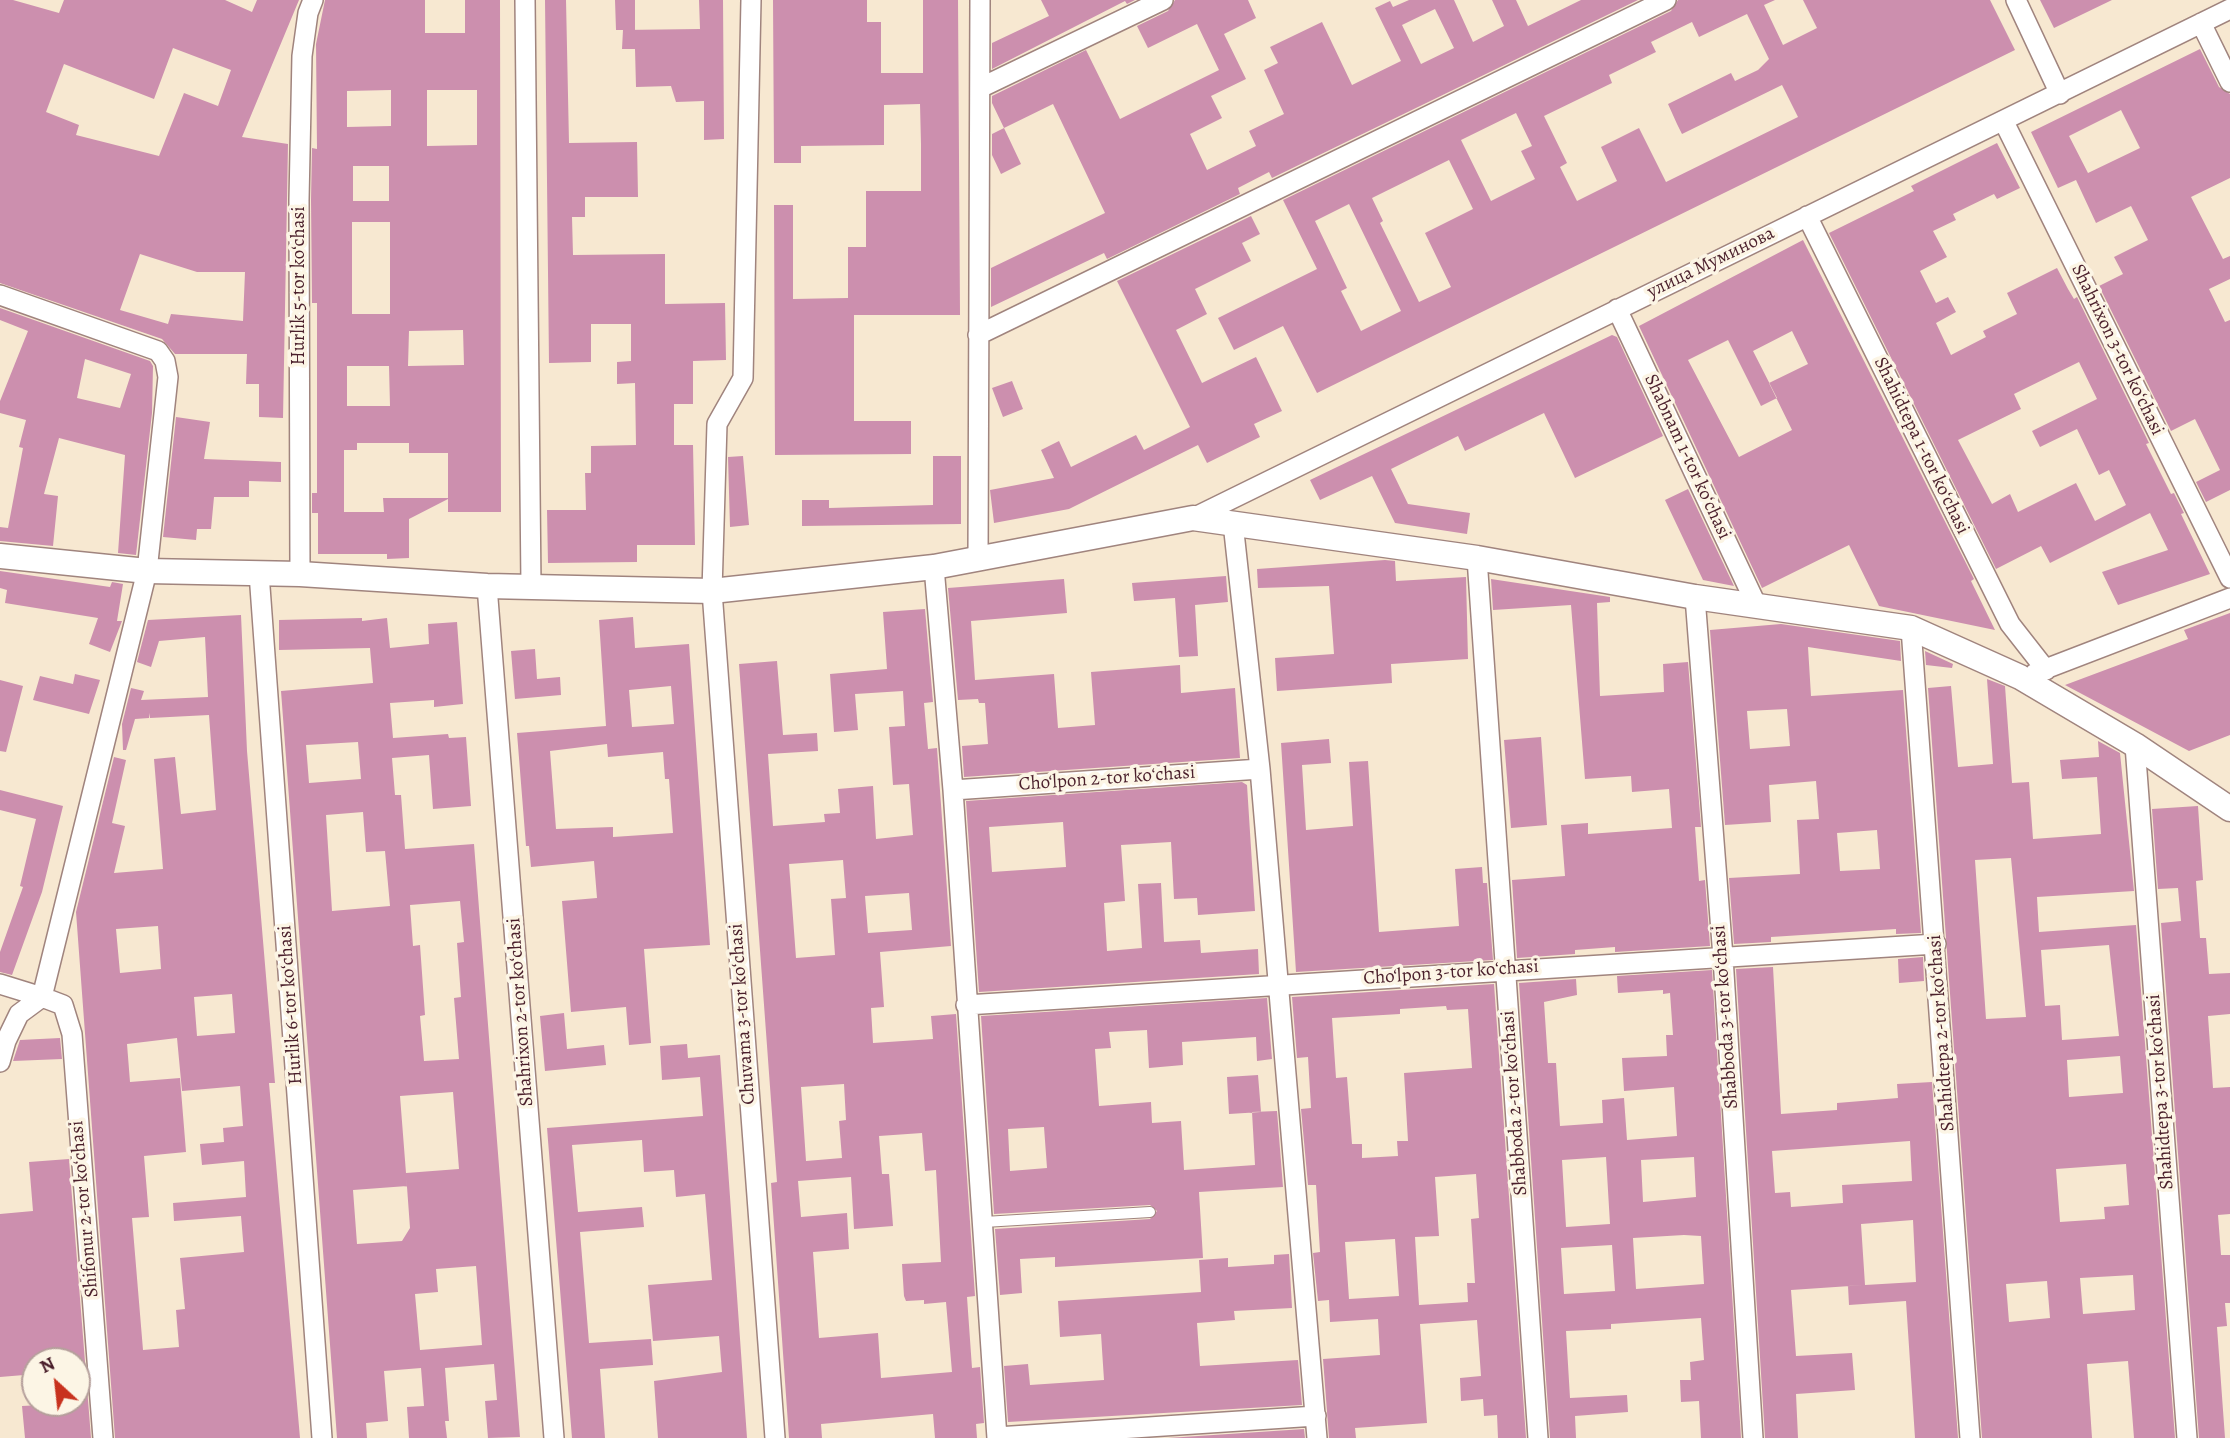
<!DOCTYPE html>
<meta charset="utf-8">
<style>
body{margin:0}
#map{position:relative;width:2230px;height:1438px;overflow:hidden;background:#f7e8d1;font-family:Alegreya,serif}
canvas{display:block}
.north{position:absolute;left:21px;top:1347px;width:70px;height:70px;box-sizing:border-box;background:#fcf5e5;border:2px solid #b59f9b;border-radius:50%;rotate:333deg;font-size:19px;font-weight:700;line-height:28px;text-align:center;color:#4a1f2b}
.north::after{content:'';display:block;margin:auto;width:24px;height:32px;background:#c8321e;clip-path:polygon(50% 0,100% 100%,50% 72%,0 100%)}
</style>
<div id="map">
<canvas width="2230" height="1438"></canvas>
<div class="north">N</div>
</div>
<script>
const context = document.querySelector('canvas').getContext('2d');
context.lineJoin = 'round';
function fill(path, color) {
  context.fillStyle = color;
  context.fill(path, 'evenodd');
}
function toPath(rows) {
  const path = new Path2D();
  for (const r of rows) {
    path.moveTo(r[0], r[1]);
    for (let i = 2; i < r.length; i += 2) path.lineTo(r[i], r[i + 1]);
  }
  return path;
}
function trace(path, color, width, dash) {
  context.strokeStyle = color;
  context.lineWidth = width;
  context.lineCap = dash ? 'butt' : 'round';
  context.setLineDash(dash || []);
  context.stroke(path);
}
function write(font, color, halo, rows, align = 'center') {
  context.font = font + ' Alegreya,serif';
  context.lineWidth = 7;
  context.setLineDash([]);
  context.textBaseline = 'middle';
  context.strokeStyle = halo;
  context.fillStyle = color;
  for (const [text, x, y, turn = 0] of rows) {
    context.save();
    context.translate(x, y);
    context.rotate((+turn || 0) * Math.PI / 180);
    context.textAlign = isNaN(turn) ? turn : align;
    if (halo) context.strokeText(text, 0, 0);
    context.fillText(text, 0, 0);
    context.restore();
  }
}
fill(toPath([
 [0,0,13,0,59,13,64,0,225,0,252,12,257,0,299,0,242,137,288,144,283,418,259,417,259,384,246,384,247,354,175,354,162,339,0,283],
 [173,48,231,70,218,106,184,93,159,156,76,135,79,125,46,112,64,64,154,99],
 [140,254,197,272,245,272,243,321,171,314,168,324,120,310],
 [325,0,425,0,425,33,465,33,465,0,500,0,501,512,448,512,448,499,409,519,409,558,387,559,387,554,318,554,318,513,312,513,312,493,317,493,317,303,312,303,311,200,312,148,317,149,316,44],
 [391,90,391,126,347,127,347,91],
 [427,90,477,90,477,145,427,146],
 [353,166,389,166,389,201,353,201],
 [352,222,390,222,390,314,352,314],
 [463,330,464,365,408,366,409,331],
 [347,366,389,366,390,406,347,406],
 [357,443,409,443,409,453,448,453,448,498,383,498,384,512,344,512,344,450,357,450],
 [545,0,566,0,569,143,637,142,638,197,585,197,585,217,572,217,573,255,665,254,665,304,725,303,726,360,693,361,693,404,674,404,674,445,693,445,695,545,637,545,637,562,548,563,547,510,586,510,585,473,591,473,591,446,636,445,635,383,617,384,617,362,631,361,631,324,591,324,591,362,549,363],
 [615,0,635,0,635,30,616,30],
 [699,0,723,0,724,139,704,140,704,101,676,102,671,86,636,87,635,49,622,49,623,30,700,29],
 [773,0,867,0,867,22,881,22,881,73,923,73,923,0,958,0,960,315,854,315,854,421,911,421,911,454,775,455,774,205,793,205,793,299,848,298,848,247,866,247,866,191,921,191,921,144,920,104,884,105,884,145,801,146,801,163,774,163],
 [1041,0,1135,0,1127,4,1125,1,992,69,992,43,1049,16],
 [1175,0,1248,0,1256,18,1224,34,1246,79,1211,96,1222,118,1190,134,1207,170,1256,146,1249,131,1284,114,1264,70,1278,63,1270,47,1322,22,1352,85,1401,61,1375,8,1390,1,1393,7,1409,0,1454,0,1473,42,1504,26,1492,0,1516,0,1528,26,1581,0,1638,0,1272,178,1269,172,1238,188,1240,194,1107,259,1104,253,991,307,991,268,1105,213,1053,104,1004,128,992,103,992,96,1086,50,1120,119,1219,70,1197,24,1148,48,1137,26,1168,11],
 [1435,9,1454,48,1421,64,1402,25],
 [1678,0,1775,0,1764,5,1783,45,1817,28,1803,0,1990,0,2015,50,1317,393,1283,326,1234,350,1218,318,1317,269,1283,200,1671,11],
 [1747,14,1769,59,1758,70,1735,81,1731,73,1668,104,1677,124,1682,134,1782,85,1798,117,1666,182,1639,128,1601,147,1617,181,1577,201,1560,167,1567,163,1544,116,1612,83,1609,75,1656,52,1651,42,1692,22,1699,37],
 [1516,113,1532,146,1521,151,1535,179,1491,201,1461,140],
 [1449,160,1473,209,1425,233,1451,287,1419,302,1380,223,1383,221,1372,198],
 [1349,204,1401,311,1361,331,1341,291,1347,288,1315,221],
 [2040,0,2112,0,2054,28],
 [2200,49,2219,87,2230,94,2230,178,2191,197,2223,259,2230,256,2230,279,2209,289,2225,322,2230,320,2230,490,2206,502,2196,482,2220,470,2195,419,2171,431,2099,286,2123,274,2114,257,2148,240,2131,206,2096,223,2076,180,2058,188,2031,132],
 [2121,110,2140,148,2088,173,2069,136],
 [1004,128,1021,164,1001,174,992,155,992,134],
 [1997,143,2020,188,1997,199,1994,194,1953,214,1956,220,1933,231,1947,257,1920,271,1936,303,1948,297,1956,312,1936,323,1951,355,1986,337,1983,331,2017,314,2007,293,2057,268,2068,289,2074,299,2077,297,2149,443,2146,444,2171,494,2174,493,2184,513,2181,514,2210,574,2118,605,2102,572,2168,550,2150,513,2050,563,2041,546,1996,569,1829,233,1914,191,1911,186],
 [2079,362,2097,399,2032,431,2040,447,2077,429,2099,475,2109,470,2126,505,2095,521,2076,483,2018,512,2010,494,1992,504,1958,440,2021,409,2014,394],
 [1251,216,1260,234,1242,243,1251,261,1195,289,1207,314,1176,330,1202,383,1256,357,1282,411,1254,424,1260,437,1207,463,1198,445,1069,509,994,523,990,490,1054,478,1041,450,1059,441,1071,467,1136,435,1144,450,1190,427,1117,281],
 [1803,240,1974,579,1971,581,1995,630,1879,606,1849,545,1762,588,1639,326],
 [1792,331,1808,364,1769,383,1792,430,1739,457,1688,360,1728,340,1761,406,1777,398,1753,351],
 [0,308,150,361,153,366,152,413,136,555,118,553,125,455,59,438,44,494,58,496,53,546,0,541,0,527,8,528,23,448,19,447,26,420,0,413,0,401,28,331,0,320],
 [85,359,131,374,120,408,77,398],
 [1612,335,1617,337,1663,436,1575,478,1544,413,1465,451,1458,436,1391,469,1408,504,1470,513,1467,534,1395,523,1372,476,1320,500,1310,480],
 [1012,381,1023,409,1003,417,992,388],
 [176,417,210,422,204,459,281,462,281,482,249,481,249,497,214,497,211,529,197,529,196,540,163,537],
 [743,456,749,525,730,527,728,457],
 [933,456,961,456,961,524,802,526,802,500,829,500,829,508,933,505],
 [1688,489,1734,586,1703,580,1665,500],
 [1385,560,1395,561,1396,581,1466,577,1468,659,1391,664,1392,683,1277,691,1275,658,1334,654,1329,586,1258,588,1257,569],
 [0,571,110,587,112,582,123,584,117,621,122,621,110,652,89,644,98,618,5,603,7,590,0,588],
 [1226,576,1228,602,1195,605,1198,656,1179,657,1175,598,1134,601,1132,583],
 [1064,579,1067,613,971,621,975,680,1054,674,1058,728,1095,725,1091,672,1180,665,1181,693,1235,688,1240,758,964,777,962,746,988,744,985,703,979,703,978,699,958,700,948,588],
 [1491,579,1610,597,1610,602,1597,603,1600,696,1664,692,1663,664,1688,662,1701,827,1695,827,1699,881,1705,880,1710,946,1615,952,1615,947,1575,950,1575,954,1517,958,1512,880,1565,876,1561,825,1588,823,1588,834,1672,828,1669,789,1632,792,1631,776,1585,779,1571,605,1493,610],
 [925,609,933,702,924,703,928,749,937,748,951,946,880,952,884,1007,871,1008,873,1043,933,1039,931,1016,956,1014,975,1296,967,1297,972,1368,980,1367,984,1423,976,1424,977,1438,935,1438,933,1414,821,1424,822,1438,789,1438,771,1183,777,1182,739,664,777,661,783,735,817,733,818,751,768,754,773,826,825,822,824,814,840,813,838,789,873,786,876,839,913,835,909,784,893,785,889,727,905,726,903,691,855,694,858,730,834,732,830,674,887,669,883,612],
 [843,860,846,898,831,899,835,955,796,958,789,864],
 [909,893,912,930,868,933,865,896],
 [844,1084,846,1120,839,1121,842,1158,806,1161,801,1087],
 [922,1133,925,1171,936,1170,941,1262,902,1264,904,1296,906,1301,924,1300,924,1304,946,1302,952,1372,881,1378,878,1333,819,1338,813,1252,849,1249,847,1213,801,1217,798,1181,851,1177,854,1229,893,1226,889,1174,882,1174,879,1136],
 [2230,613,2230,735,2189,751,2065,685,2188,639,2184,630],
 [241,615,247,751,275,1083,269,1083,300,1438,115,1438,76,912,114,757,126,760,112,823,125,826,114,873,163,869,154,759,175,757,181,814,216,810,209,715,150,718,150,713,149,718,135,719,126,750,123,750,122,724,131,688,144,691,141,700,208,697,205,637,159,641,151,667,137,662,148,620],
 [158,926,161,969,120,973,116,929],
 [232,994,235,1033,197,1036,194,997],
 [177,1038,182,1091,240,1086,243,1126,223,1128,224,1142,200,1144,202,1165,244,1161,246,1197,173,1203,174,1221,241,1216,244,1252,180,1258,185,1309,176,1310,179,1347,143,1350,132,1218,149,1217,144,1156,186,1152,180,1078,130,1082,127,1044],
 [633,617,635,648,689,644,710,945,644,949,651,1043,629,1045,626,1007,571,1012,562,901,597,898,594,861,531,867,529,846,526,846,517,733,606,726,599,620],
 [671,686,674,724,632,727,629,690],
 [607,744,608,757,663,752,665,779,669,779,673,833,613,837,613,827,556,829,550,751],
 [362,618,362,621,387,618,390,648,429,644,428,624,457,622,463,704,434,707,434,700,390,703,393,738,448,734,449,738,466,737,471,806,433,809,429,755,392,758,395,795,401,795,405,849,474,844,520,1437,488,1438,485,1401,497,1400,494,1364,445,1368,449,1421,445,1421,447,1438,409,1438,407,1407,424,1406,421,1368,384,1371,388,1421,366,1423,367,1438,337,1438,281,691,373,683,370,648,279,650,279,620],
 [358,742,361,779,309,783,306,745],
 [363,812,366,852,385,851,390,906,332,911,326,815],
 [460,901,464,942,457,943,461,997,454,998,459,1059,424,1061,420,1016,425,1015,420,945,413,946,410,905],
 [453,1092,459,1169,406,1173,410,1228,402,1241,357,1244,353,1190,407,1186,400,1096],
 [476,1266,482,1345,420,1350,415,1294,438,1292,436,1269],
 [1781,624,1900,641,1901,661,1808,647,1811,696,1903,690,1921,933,1896,934,1896,929,1771,937,1771,942,1734,944,1729,878,1800,874,1797,820,1819,819,1816,781,1769,785,1771,822,1725,825,1710,630],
 [1787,709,1790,746,1750,749,1747,711],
 [1877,830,1880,869,1840,871,1837,833],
 [535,649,537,679,560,677,561,695,515,699,511,651],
 [1925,651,1953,664,1952,668,1926,665],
 [75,674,100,680,89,714,33,700,40,676,73,684],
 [1987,679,2005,686,2012,783,2029,782,2033,839,2101,834,2097,777,2062,779,2060,760,2099,757,2098,741,2120,753,2134,891,2037,897,2039,932,2136,925,2175,1438,2134,1438,2128,1361,2087,1364,2092,1438,1982,1438,1928,688,1951,686,1958,767,1993,764],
 [2011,858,2026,1017,1986,1019,1975,860],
 [2109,945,2119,1036,2062,1040,2060,1005,2045,1006,2041,950],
 [2120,1056,2123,1093,2069,1097,2067,1060],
 [2126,1164,2129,1205,2104,1207,2105,1219,2060,1222,2056,1169],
 [2133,1275,2135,1310,2083,1314,2080,1278],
 [2047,1281,2050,1318,2009,1322,2006,1284],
 [0,680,23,686,6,752,0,751],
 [1541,737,1547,825,1511,828,1504,740],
 [1329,739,1331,763,1302,765,1306,830,1353,826,1349,762,1368,761,1379,932,1459,926,1455,869,1482,867,1483,883,1487,883,1493,960,1296,972,1281,743],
 [1242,782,1247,785,1255,911,1198,915,1197,898,1174,899,1171,842,1121,845,1125,901,1104,903,1107,951,1142,948,1138,884,1161,883,1164,942,1200,940,1201,953,1258,949,1259,974,979,992,966,801],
 [1063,822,1066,867,992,872,989,827],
 [0,790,63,806,42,892,12,975,0,972,0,952,23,887,20,886,36,819,0,810],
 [2198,806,2203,880,2196,881,2200,938,2206,938,2209,974,2230,973,2230,1014,2208,1016,2213,1088,2230,1087,2230,1214,2218,1215,2221,1255,2230,1255,2230,1303,2225,1303,2227,1326,2217,1327,2225,1438,2199,1438,2161,923,2181,921,2178,888,2158,889,2152,809],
 [1923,957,1924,981,1899,983,1898,959],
 [1773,967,1781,1114,1837,1110,1837,1103,1898,1098,1897,1084,1932,1082,1958,1438,1915,1438,1906,1301,1849,1305,1848,1286,1916,1282,1913,1220,1861,1224,1865,1285,1791,1290,1796,1356,1852,1353,1855,1390,1796,1394,1798,1438,1765,1438,1736,969],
 [1910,1141,1912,1181,1842,1185,1843,1203,1791,1207,1790,1192,1775,1193,1772,1151],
 [1712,970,1741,1438,1701,1438,1699,1401,1681,1402,1680,1380,1691,1380,1690,1362,1704,1360,1701,1318,1611,1324,1611,1329,1566,1331,1570,1398,1627,1395,1628,1412,1575,1416,1576,1438,1550,1438,1519,983,1576,979,1577,995,1544,1002,1548,1063,1556,1063,1560,1126,1603,1123,1602,1100,1624,1098,1627,1140,1677,1136,1674,1087,1624,1091,1622,1058,1667,1056,1666,1035,1673,1035,1670,993,1663,994,1663,990,1618,993,1617,976],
 [1606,1157,1610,1224,1566,1227,1562,1160],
 [1694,1157,1696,1197,1643,1202,1641,1160],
 [1684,1235,1701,1236,1704,1284,1636,1289,1633,1238],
 [1612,1245,1615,1291,1564,1294,1561,1248],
 [1494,984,1526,1438,1498,1438,1497,1415,1484,1416,1483,1399,1461,1401,1460,1378,1481,1376,1477,1320,1420,1324,1427,1423,1355,1428,1356,1438,1329,1438,1323,1359,1380,1355,1378,1319,1330,1322,1329,1300,1318,1301,1313,1253,1320,1252,1316,1185,1308,1185,1301,1109,1311,1108,1308,1057,1297,1058,1292,997],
 [1446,1006,1447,1010,1468,1009,1472,1068,1404,1073,1408,1141,1397,1141,1398,1156,1362,1158,1362,1144,1352,1144,1347,1077,1336,1078,1332,1018,1400,1014,1400,1009],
 [1476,1174,1479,1218,1471,1219,1475,1283,1467,1283,1468,1302,1419,1305,1415,1237,1439,1236,1435,1177],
 [1395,1239,1399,1296,1349,1299,1345,1242],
 [1267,998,1272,1059,1257,1061,1256,1037,1182,1042,1183,1065,1149,1068,1147,1030,1109,1032,1111,1048,1095,1049,1099,1106,1151,1102,1152,1123,1181,1121,1184,1170,1255,1165,1252,1112,1277,1111,1283,1187,1199,1192,1203,1258,1055,1267,1055,1257,1020,1259,1022,1293,1000,1295,995,1229,1150,1219,1157,1211,1150,1205,994,1214,981,1016],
 [1044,1127,1047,1168,1010,1171,1008,1129],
 [564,1013,567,1049,604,1045,606,1065,545,1071,540,1016],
 [60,1038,62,1059,13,1061,20,1040],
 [687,1044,688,1058,720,1055,747,1438,658,1438,654,1381,722,1372,719,1336,653,1341,648,1285,712,1280,705,1194,676,1197,674,1170,644,1172,642,1140,572,1145,578,1212,642,1207,644,1227,580,1232,589,1343,651,1339,653,1365,600,1369,605,1438,572,1438,547,1128,703,1116,700,1077,662,1080,660,1046],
 [1258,1075,1261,1112,1229,1114,1227,1077],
 [69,1159,91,1438,25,1438,22,1406,77,1403,77,1361,35,1361,35,1367,24,1368,24,1375,0,1377,0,1214,33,1211,29,1162],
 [1289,1254,1292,1308,1234,1311,1235,1320,1197,1323,1200,1366,1298,1360,1302,1405,1008,1422,1004,1366,1028,1364,1030,1385,1104,1380,1101,1334,1060,1337,1058,1301,1201,1292,1199,1260,1228,1258,1228,1267,1274,1264,1274,1255],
 [1304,1429,1305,1438,1168,1438]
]), '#cc8fae');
const service = toPath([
 [984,1222,1150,1212]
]);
const minor = toPath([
 [525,0,531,586],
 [751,0,743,378,717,424,712,591,775,1438],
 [2016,0,2060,94],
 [2201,23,2230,82],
 [980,88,1163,0],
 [2004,122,2230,578],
 [1807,216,2010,624,2046,670],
 [0,295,158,351,165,361,168,377,147,571,42,997,0,984],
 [1617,309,1756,604],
 [978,335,1666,0],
 [1193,518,2230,9],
 [1233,523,1260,769,1317,1438],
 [1477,558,1538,1438],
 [978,559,980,0],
 [934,567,953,790,997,1438],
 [259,573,322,1438],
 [300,574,299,200,302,56,308,13,313,0],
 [487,586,554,1438],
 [1695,597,1723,957,1753,1438],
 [1911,628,1970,1438],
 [2035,673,2230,598],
 [2135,745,2187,1438],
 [953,790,1260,769],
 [966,1005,1936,944],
 [0,1062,6,1041,19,1014,42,997,63,1005,72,1034,103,1438],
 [997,1437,1316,1416]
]);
const tertiary = toPath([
 [0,556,147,571,300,574,487,586,712,591,934,567,1193,518,1477,558,1695,597,1911,628,2020,677,2135,745,2230,809]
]);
trace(service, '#a0847e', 12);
trace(minor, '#a0847e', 22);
trace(tertiary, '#a0847e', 27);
trace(service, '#fff', 10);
trace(minor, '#fff', 19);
trace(tertiary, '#fff', 24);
write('19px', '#4a1f2b', '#fcf5e5', [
 ["улица Муминова",1711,263,-26],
 ["Hurlik 5-tor koʻchasi",299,286,-90],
 ["Shahrixon 3-tor koʻchasi",2117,350,64],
 ["Shahidtepa 1-tor koʻchasi",1921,446,64],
 ["Shabnam 1-tor koʻchasi",1687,457,65],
 ["Cho‘lpon 2-tor koʻchasi",1107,779,-4],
 ["Cho‘lpon 3-tor koʻchasi",1451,973,-4],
 ["Hurlik 6-tor koʻchasi",291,1005,-94],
 ["Shahrixon 2-tor koʻchasi",521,1012,-94],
 ["Chuvama 3-tor koʻchasi",743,1014,-94],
 ["Shabboda 3-tor koʻchasi",1726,1017,-94],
 ["Shahidtepa 2-tor koʻchasi",1942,1033,-94],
 ["Shahidtepa 3-tor koʻchasi",2161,1092,-94],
 ["Shabboda 2-tor koʻchasi",1515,1103,-94],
 ["Shifonur 2-tor koʻchasi",85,1209,-95]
]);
</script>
